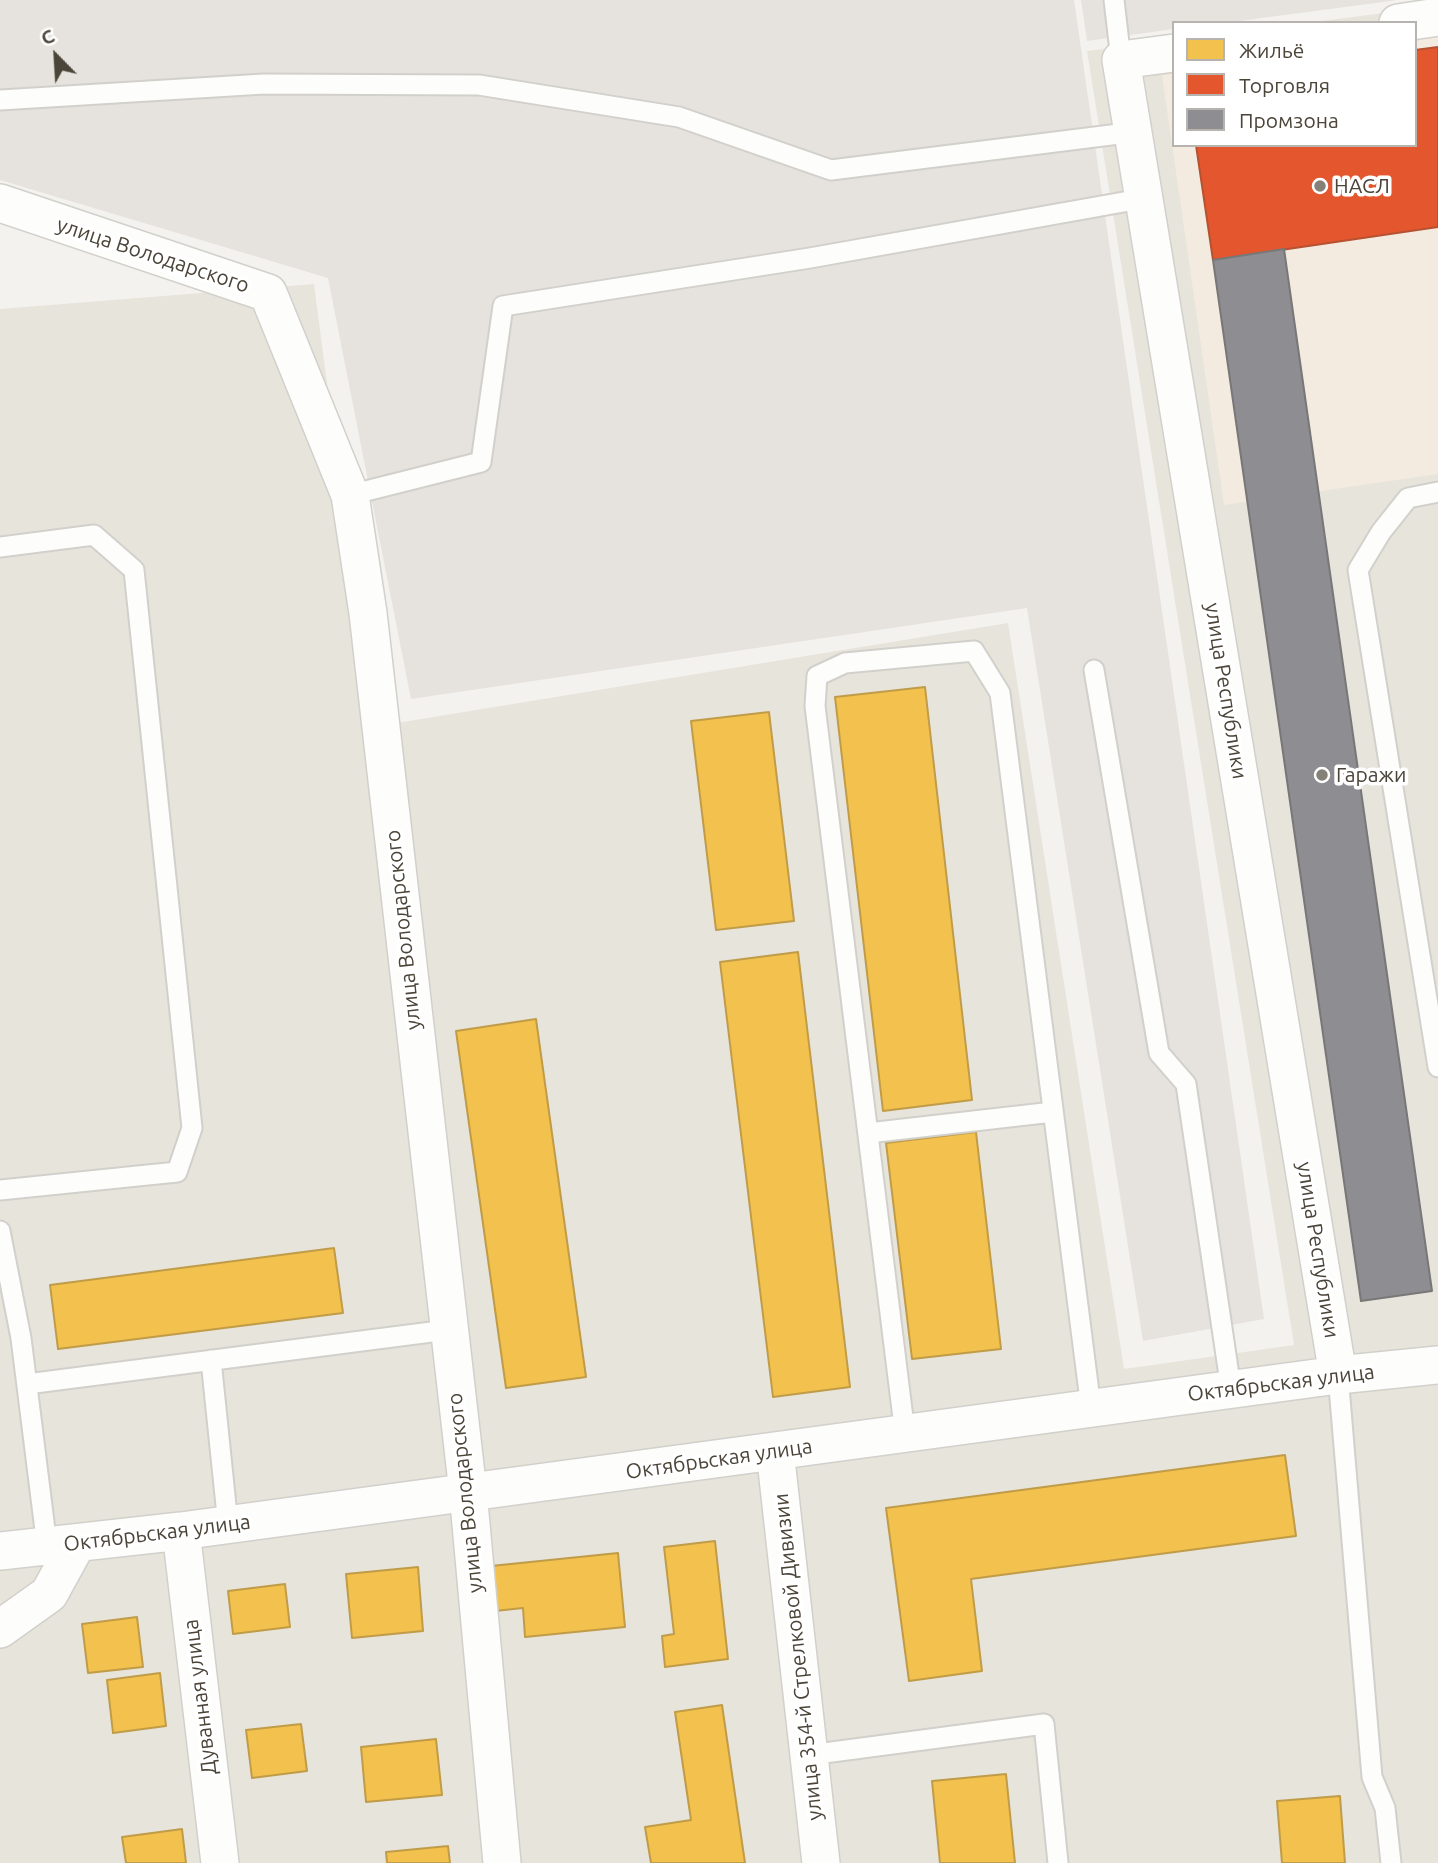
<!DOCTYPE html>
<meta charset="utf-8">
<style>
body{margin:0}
#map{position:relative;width:1438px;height:1863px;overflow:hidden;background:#f4f2ee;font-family:Ubuntu,sans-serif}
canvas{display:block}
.legend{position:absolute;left:1172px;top:21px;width:245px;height:126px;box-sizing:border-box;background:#fff;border:2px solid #b7b4b0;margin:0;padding:9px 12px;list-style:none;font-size:21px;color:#4b4439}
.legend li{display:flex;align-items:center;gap:14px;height:35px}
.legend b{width:35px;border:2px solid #b7b4b0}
.north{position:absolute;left:21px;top:21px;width:70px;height:70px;-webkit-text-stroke:5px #fff;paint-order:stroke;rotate:336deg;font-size:19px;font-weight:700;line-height:28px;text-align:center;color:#4b4439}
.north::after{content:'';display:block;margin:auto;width:24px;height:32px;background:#4b4439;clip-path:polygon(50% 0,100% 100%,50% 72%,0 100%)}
</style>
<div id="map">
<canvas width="1438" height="1863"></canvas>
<ul class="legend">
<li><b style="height:19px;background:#f2c14e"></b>Жильё</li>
<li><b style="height:19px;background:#e4572e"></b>Торговля</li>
<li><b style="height:19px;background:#8d8d92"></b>Промзона</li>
</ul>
<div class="north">С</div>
</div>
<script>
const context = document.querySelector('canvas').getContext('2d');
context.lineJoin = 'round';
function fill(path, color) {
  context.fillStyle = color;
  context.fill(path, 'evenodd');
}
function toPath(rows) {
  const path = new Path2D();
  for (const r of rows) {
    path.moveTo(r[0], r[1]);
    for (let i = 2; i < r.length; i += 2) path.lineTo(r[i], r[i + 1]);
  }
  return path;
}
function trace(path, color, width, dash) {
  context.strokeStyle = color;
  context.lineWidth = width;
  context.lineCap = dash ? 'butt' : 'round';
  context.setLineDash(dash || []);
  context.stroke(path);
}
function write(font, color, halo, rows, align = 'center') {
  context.font = font + ' Ubuntu,sans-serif';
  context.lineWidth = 7;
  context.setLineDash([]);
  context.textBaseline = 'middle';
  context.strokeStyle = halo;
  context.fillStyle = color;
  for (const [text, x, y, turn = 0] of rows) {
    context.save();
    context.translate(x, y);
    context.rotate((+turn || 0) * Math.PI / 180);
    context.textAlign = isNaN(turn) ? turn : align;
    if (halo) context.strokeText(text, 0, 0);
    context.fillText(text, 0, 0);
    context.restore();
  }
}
fill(toPath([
 [1438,6,1438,1863,0,1863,0,309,314,284,372,727,1008,623,1124,1369,1294,1345,1087,51,1174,40,1174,145,1415,145,1415,23,1306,23]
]), '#e7e4dc');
fill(toPath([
 [1438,35,1438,474,1224,505,1162,75,1174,74,1174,145,1415,145,1415,38]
]), '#f3ebdf');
fill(toPath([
 [0,0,1074,0,1264,1319,1143,1341,1027,608,411,699,328,278,0,180],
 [1081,0,1398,0,1224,23,1174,23,1174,29,1087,41]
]), '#e6e2de');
const homes = toPath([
 [925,687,972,1100,883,1111,835,697,925,687],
 [769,712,794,921,716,930,691,721,769,712],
 [798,952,850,1387,773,1397,720,962,798,952],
 [536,1019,586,1377,506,1388,456,1031,536,1019],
 [976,1132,1001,1349,912,1359,886,1143,976,1132],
 [334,1248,343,1313,58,1349,50,1285,334,1248],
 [1285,1455,1296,1536,971,1579,982,1671,909,1681,886,1508,1285,1455],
 [715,1541,728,1659,665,1667,662,1636,674,1634,664,1547,715,1541],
 [618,1553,625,1627,525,1637,523,1608,495,1611,491,1566,618,1553],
 [418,1567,423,1631,352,1638,346,1574,418,1567],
 [285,1584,290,1627,233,1634,228,1591,285,1584],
 [137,1617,143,1667,88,1673,82,1624,137,1617],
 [160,1673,166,1726,113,1733,107,1680,160,1673],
 [722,1705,745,1863,651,1863,645,1827,691,1820,675,1712,722,1705],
 [301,1724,307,1771,252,1778,246,1730,301,1724],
 [436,1739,442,1795,366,1802,361,1747,436,1739],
 [1006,1774,1015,1863,940,1863,932,1781,1006,1774],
 [1340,1796,1345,1863,1282,1863,1277,1801,1340,1796],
 [182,1829,186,1863,126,1863,122,1837,182,1829],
 [448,1846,450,1863,387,1863,386,1852,448,1846]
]);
fill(homes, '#f2c14e');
trace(homes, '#c09c48', 2);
const shops = toPath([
 [1438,47,1438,227,1213,260,1196,145,1415,145,1415,50,1438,47]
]);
fill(shops, '#e4572e');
trace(shops, '#b65131', 2);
const industry = toPath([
 [1284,249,1432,1291,1361,1301,1213,260,1284,249]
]);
fill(industry, '#8d8d92');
trace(industry, '#797777', 2);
const service = toPath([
 [1114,0,1121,60],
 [0,100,264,84,479,85,679,117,831,170,1135,132],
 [1438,492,1408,498,1381,532,1358,570,1438,1067],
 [350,495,481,462,503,306,810,258,1146,198],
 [0,547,94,535,134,570,192,1128,177,1172,0,1190],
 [1094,670,1159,1053,1186,1084,1231,1389],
 [868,1133,1053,1112],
 [0,1231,21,1338,47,1546],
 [211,1360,228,1525],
 [1338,1375,1372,1777,1385,1808,1391,1863],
 [27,1384,447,1330],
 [905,1434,815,706,817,676,845,663,974,651,1000,693,1091,1408],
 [809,1755,1044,1724,1058,1863]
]);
const minor = toPath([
 [1398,23,1438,17],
 [1174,53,1121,60,1338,1375],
 [0,203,268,293,350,495,368,613,468,1492,502,1863],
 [775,1451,821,1863],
 [181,1531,220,1863],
 [0,1551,181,1531,1338,1375,1438,1365],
 [0,1629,49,1594,77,1543]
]);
trace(service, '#d2d0cb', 23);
trace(minor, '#d2d0cb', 40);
trace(service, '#fdfdfc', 19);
trace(minor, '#fdfdfc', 37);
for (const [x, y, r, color] of [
 [1320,186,7,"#868178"],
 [1322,775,7,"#868178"]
]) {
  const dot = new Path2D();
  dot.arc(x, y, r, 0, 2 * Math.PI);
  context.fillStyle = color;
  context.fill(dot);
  trace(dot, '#fff', 2.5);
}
write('21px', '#4b4439', '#fff', [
 ["НАСЛ",1334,186],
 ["Гаражи",1336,775]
], 'left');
write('21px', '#4b4439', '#fff', [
 ["улица Володарского",153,255,18],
 ["улица Республики",1226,691,81],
 ["улица Володарского",403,930,-96],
 ["улица Республики",1318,1250,81],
 ["Октябрьская улица",1281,1383,-7],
 ["Октябрьская улица",719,1459,-8],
 ["улица Володарского",465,1493,-96],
 ["Октябрьская улица",157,1533,-7],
 ["улица 354-й Стрелковой Дивизии",798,1657,-96],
 ["Дуванная улица",200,1697,-97]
]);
</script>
